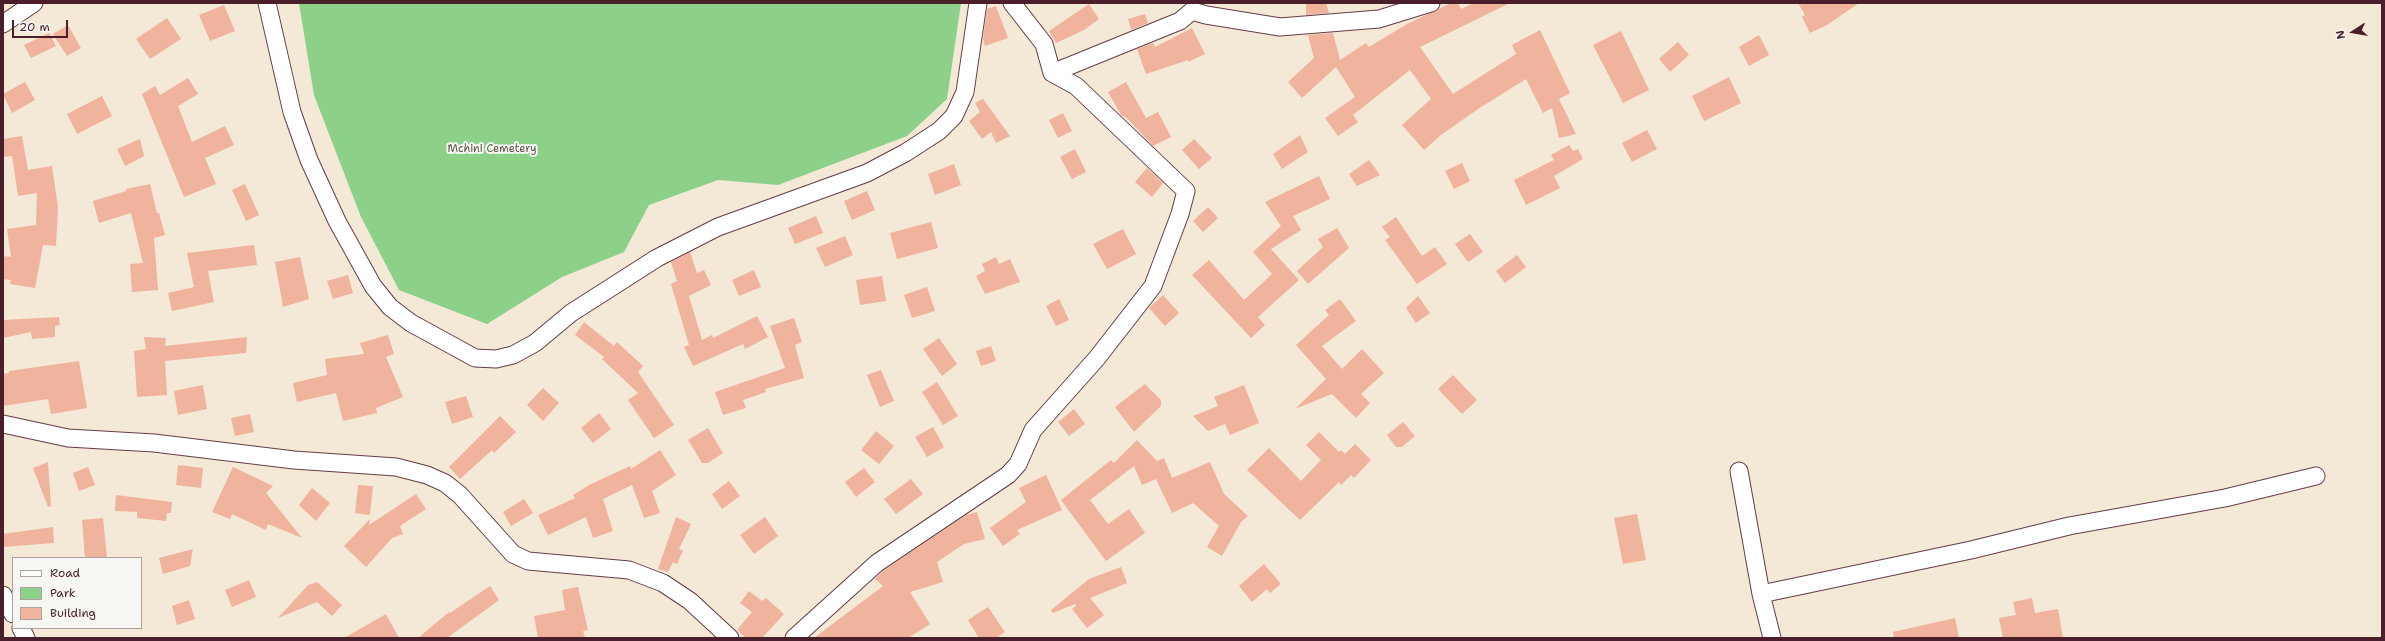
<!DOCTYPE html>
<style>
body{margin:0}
#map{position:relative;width:2385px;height:641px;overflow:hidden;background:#f4e8d6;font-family:"Shantell Sans",sans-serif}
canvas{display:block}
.frame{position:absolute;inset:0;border:4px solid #4a1f2b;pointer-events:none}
.legend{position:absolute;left:12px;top:557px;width:130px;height:72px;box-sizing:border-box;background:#f6f6f2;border:1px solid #b1a0a2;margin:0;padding:5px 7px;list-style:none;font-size:12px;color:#4a1f2b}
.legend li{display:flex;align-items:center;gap:8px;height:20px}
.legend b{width:20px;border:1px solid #b1a0a2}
.north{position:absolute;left:2333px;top:12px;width:40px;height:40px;-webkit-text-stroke:3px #f6f6f2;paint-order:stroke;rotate:258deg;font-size:11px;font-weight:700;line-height:16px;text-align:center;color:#4a1f2b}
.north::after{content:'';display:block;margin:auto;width:14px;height:18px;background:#4a1f2b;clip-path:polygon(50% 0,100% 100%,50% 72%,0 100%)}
.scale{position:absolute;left:12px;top:20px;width:56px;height:18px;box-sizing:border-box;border:2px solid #4a1f2b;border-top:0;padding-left:5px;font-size:12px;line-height:14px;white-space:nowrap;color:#4a1f2b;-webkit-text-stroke:3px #f6f6f2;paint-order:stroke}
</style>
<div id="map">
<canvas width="2385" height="641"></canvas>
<div class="frame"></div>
<ul class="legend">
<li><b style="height:5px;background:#fff"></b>Road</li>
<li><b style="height:11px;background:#8cd089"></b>Park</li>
<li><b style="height:11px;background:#f0b39d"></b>Building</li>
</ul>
<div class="north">N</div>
<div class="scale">20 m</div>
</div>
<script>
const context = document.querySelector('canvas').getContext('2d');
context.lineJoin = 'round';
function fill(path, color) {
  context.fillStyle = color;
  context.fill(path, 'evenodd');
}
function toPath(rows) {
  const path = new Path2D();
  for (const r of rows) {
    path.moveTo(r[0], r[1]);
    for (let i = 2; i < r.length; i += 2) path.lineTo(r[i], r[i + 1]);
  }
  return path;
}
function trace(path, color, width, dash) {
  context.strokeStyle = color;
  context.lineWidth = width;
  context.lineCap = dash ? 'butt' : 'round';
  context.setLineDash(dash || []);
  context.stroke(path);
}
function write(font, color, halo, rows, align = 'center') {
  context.font = font + ' "Shantell Sans",sans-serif';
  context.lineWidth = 4;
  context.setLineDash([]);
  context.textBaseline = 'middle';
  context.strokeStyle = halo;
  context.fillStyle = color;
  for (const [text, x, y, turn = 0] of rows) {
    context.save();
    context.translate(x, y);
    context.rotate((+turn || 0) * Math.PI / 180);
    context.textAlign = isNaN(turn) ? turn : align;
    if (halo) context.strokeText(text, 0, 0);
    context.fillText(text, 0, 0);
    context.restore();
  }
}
fill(toPath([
 [299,3,961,3,947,99,907,136,778,185,718,180,649,205,624,252,562,277,487,324,399,290,361,217,314,95]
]), '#8cd089');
fill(toPath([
 [1306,3,1326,3,1329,13,1306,15],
 [1451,3,1458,3,1461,9,1474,3,1510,3,1420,47,1453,94,1516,54,1512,45,1540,30,1570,93,1559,99,1576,134,1559,138,1552,108,1543,113,1526,79,1478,109,1441,135,1424,150,1402,125,1431,99,1410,70,1353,115,1358,122,1338,136,1325,118,1355,97,1336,67,1302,98,1288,82,1314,58,1308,35,1333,33,1340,60,1366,43,1369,47,1407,24],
 [1798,3,1859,3,1827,25,1810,33,1802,17,1805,15],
 [1089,4,1099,19,1084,30,1056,43,1049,31],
 [224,5,235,31,210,41,199,15],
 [996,6,1008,38,985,46,983,39,987,9],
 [1145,14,1148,23,1131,30,1128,19],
 [167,18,181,39,150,59,136,39],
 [68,25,81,48,67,56,53,34],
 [1192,28,1205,54,1188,62,1188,60,1146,74,1137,49,1153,43,1155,47],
 [1621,31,1649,90,1623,103,1593,45],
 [49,33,56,46,31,58,24,45],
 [1759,35,1769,55,1749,66,1739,47],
 [1678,42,1689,55,1670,72,1659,59],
 [1729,77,1741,103,1704,121,1692,96],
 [188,78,198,94,178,106,192,142,225,126,234,145,205,158,216,184,184,197,142,94,155,86,160,95],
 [25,82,35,100,12,113,3,94],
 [1126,82,1146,118,1158,112,1171,137,1153,146,1127,118,1121,115,1108,92],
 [102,96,112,116,77,134,67,114],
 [983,99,1010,136,996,143,991,132,982,139,969,121,980,112,975,103],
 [1063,113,1072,131,1058,138,1049,120],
 [1647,130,1657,149,1632,162,1622,143],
 [1300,135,1308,152,1282,169,1273,154],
 [22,136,28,170,52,166,58,208,56,246,43,245,35,288,10,284,11,280,3,279,3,256,11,257,7,229,36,225,37,193,18,196,12,156,3,157,3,139],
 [140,139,144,156,125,166,117,149],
 [1194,139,1212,158,1199,169,1182,150],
 [1569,145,1573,151,1578,149,1583,159,1554,176,1560,188,1526,205,1514,180,1554,160,1551,155],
 [1075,149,1086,172,1072,179,1060,157],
 [1369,160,1380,175,1357,186,1349,174],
 [1462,163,1470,181,1454,189,1445,171],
 [954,164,961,185,935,195,928,174],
 [1147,168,1163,183,1152,197,1135,182],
 [1319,176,1330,199,1293,216,1301,230,1271,249,1299,280,1258,317,1265,325,1251,338,1192,275,1209,260,1244,300,1272,274,1253,252,1281,226,1265,202],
 [150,184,157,213,159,213,165,235,154,238,158,290,132,292,130,264,143,263,131,213,99,223,93,201,126,191,126,189],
 [245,184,259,215,246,221,232,190],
 [867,191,875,210,852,220,844,201],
 [1208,207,1218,218,1203,232,1193,221],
 [816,216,823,233,795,244,788,228],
 [1396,217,1422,256,1435,247,1447,264,1417,284,1385,240,1390,237,1382,227],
 [931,222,938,248,897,259,890,233],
 [1337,228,1349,248,1308,284,1297,271,1323,247,1318,239],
 [1123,229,1136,254,1107,269,1093,244],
 [1470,234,1483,252,1468,262,1455,244],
 [845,236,853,255,825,267,816,248],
 [254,245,257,265,208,271,214,302,172,311,168,293,194,287,187,253],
 [690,252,697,273,704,270,711,285,689,296,702,340,712,335,713,338,757,316,768,337,745,349,743,344,693,366,684,347,689,345,671,284,677,281,671,262],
 [1517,255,1526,267,1505,283,1496,271],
 [300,257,309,299,283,307,275,262],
 [996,257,999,264,1010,259,1020,282,985,294,976,276,985,271,982,264],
 [754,270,761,287,739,296,732,280],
 [348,275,353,293,333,299,327,281],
 [882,276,886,301,860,305,856,280],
 [927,287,935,311,912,318,904,295],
 [1163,295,1179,313,1165,326,1149,308],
 [1418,296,1430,313,1416,323,1406,308],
 [1059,299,1069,320,1056,326,1046,306],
 [1340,299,1356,321,1322,346,1342,369,1362,349,1384,373,1361,394,1370,403,1356,418,1332,394,1295,409,1326,379,1296,345,1329,315,1325,310],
 [59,317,60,325,55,326,55,337,32,339,31,332,3,338,3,320],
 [794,318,802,342,795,345,804,378,765,389,766,392,743,400,746,408,723,415,715,392,785,368,770,326],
 [584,322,614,346,617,342,643,366,638,372,674,425,654,438,628,400,638,393,602,359,604,357,575,335],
 [388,335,394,354,386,357,403,397,376,408,377,413,343,421,336,393,297,402,293,383,327,375,325,359,364,354,360,343],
 [144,337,166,338,165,346,247,337,246,353,165,361,167,395,137,397,134,351,146,349],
 [939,338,957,364,942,376,923,349],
 [991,346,996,361,981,366,976,351],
 [79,361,87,408,51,414,48,399,3,406,3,374,9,373,9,371],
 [881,370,894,401,880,407,867,375],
 [1453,375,1477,400,1462,414,1438,389],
 [937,382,958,416,943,425,922,392],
 [1145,384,1161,400,1161,406,1134,432,1115,407],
 [203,385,207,409,178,415,174,391],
 [1244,385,1259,423,1230,435,1225,424,1208,431,1193,416,1218,406,1214,397],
 [543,388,559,403,543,421,527,405],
 [466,396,473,417,452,424,445,402],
 [1074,409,1085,424,1069,436,1058,422],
 [599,413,611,429,593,443,581,428],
 [250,414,254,432,235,436,231,418],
 [500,416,516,432,494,453,492,450,460,479,449,467],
 [1403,422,1415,436,1402,447,1396,447,1387,435],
 [933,427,944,447,927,457,915,437],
 [708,428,723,453,708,463,702,463,688,440],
 [876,431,894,446,879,464,861,450],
 [1319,432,1339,452,1341,450,1345,454,1355,444,1371,460,1354,478,1351,475,1341,485,1339,482,1300,520,1247,470,1269,448,1301,481,1321,460,1306,445],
 [1137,440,1157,461,1164,458,1172,478,1210,462,1224,494,1248,516,1241,522,1222,556,1207,547,1219,526,1193,503,1172,513,1156,479,1142,485,1134,466,1090,500,1108,524,1129,509,1145,533,1106,561,1061,500,1111,460,1114,463],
 [660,450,676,475,652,491,660,513,644,518,632,485,603,499,613,531,593,538,586,517,548,535,538,515,575,498,573,495,589,485,630,466,631,469],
 [48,462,51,506,48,507,33,468],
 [178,465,203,468,201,488,176,485],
 [88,467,95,485,79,491,73,473],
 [233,467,273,486,266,493,302,538,268,524,266,530,232,514,230,519,212,512],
 [864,468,875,482,856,497,845,482],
 [1046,475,1062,510,1017,530,1020,534,1003,546,990,528,1026,502,1019,488],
 [911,479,923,494,896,514,884,499],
 [729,481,740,496,722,509,712,494],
 [358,485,373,486,370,515,355,513],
 [312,488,330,503,316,521,299,505],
 [416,494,426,509,400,526,403,534,392,538,366,567,344,546,370,519,369,525],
 [116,495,172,502,171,513,167,513,166,521,137,518,137,512,115,511],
 [524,499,533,513,511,526,503,512],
 [977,512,985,539,964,544,937,562,943,582,910,592,930,624,908,638,814,638,883,586,875,579,883,571,966,515],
 [1637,514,1646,560,1623,564,1614,518],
 [676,517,691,524,679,549,683,551,677,564,673,562,668,572,658,569],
 [765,517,778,536,754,554,740,535],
 [103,518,107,558,85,558,82,520],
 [53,527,54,543,3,547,3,534],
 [193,549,190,566,163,574,159,558],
 [1264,564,1281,584,1270,593,1267,589,1252,602,1239,586],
 [1121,567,1127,583,1090,598,1104,615,1087,628,1072,609,1076,606,1075,604,1053,613,1051,610,1089,579],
 [249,580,256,597,232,607,225,590],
 [317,582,342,605,332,616,317,602,278,618,308,585],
 [490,586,499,600,447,638,418,638,449,612,450,613],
 [578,587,588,630,583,631,585,638,538,638,534,616,565,610,562,590],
 [749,591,762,601,766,598,784,614,762,638,746,638,737,630,752,612,740,603],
 [2032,598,2035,613,2058,609,2063,638,2003,638,1999,618,2016,615,2013,602],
 [189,600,195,619,177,625,172,606],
 [988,607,1005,632,996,638,979,638,968,620],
 [386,614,399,638,344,638],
 [1955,618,1959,638,1894,638,1893,632]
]), '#f0b39d');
const street = toPath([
 [267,3,292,112,309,160,337,221,373,286,390,307,411,323,475,358,496,359,513,355,535,343,571,313,657,258,718,227,867,173,905,153,939,131,954,116,965,92,978,3],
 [3,24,34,3],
 [1052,73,1180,21,1192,11,1206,15,1280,27,1379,19,1431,3],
 [3,424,68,438,154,443,294,460,396,467,427,475,445,483,460,495,513,554,528,561,629,570,663,583,690,601,730,638],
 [1739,471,1761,594,1772,638],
 [1761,594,1971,550,2069,526,2225,498,2316,476],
 [3,595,13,614],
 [21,628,26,638],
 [794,638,877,563,1008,475,1018,464,1033,430,1097,358,1153,286,1180,214,1186,191,1076,86,1052,73,1044,44,1012,3]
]);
trace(street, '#643d45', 19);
trace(street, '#fff', 17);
write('11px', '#5e5447', '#f6f6f2', [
 ["Mchini Cemetery",492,149]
]);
</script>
